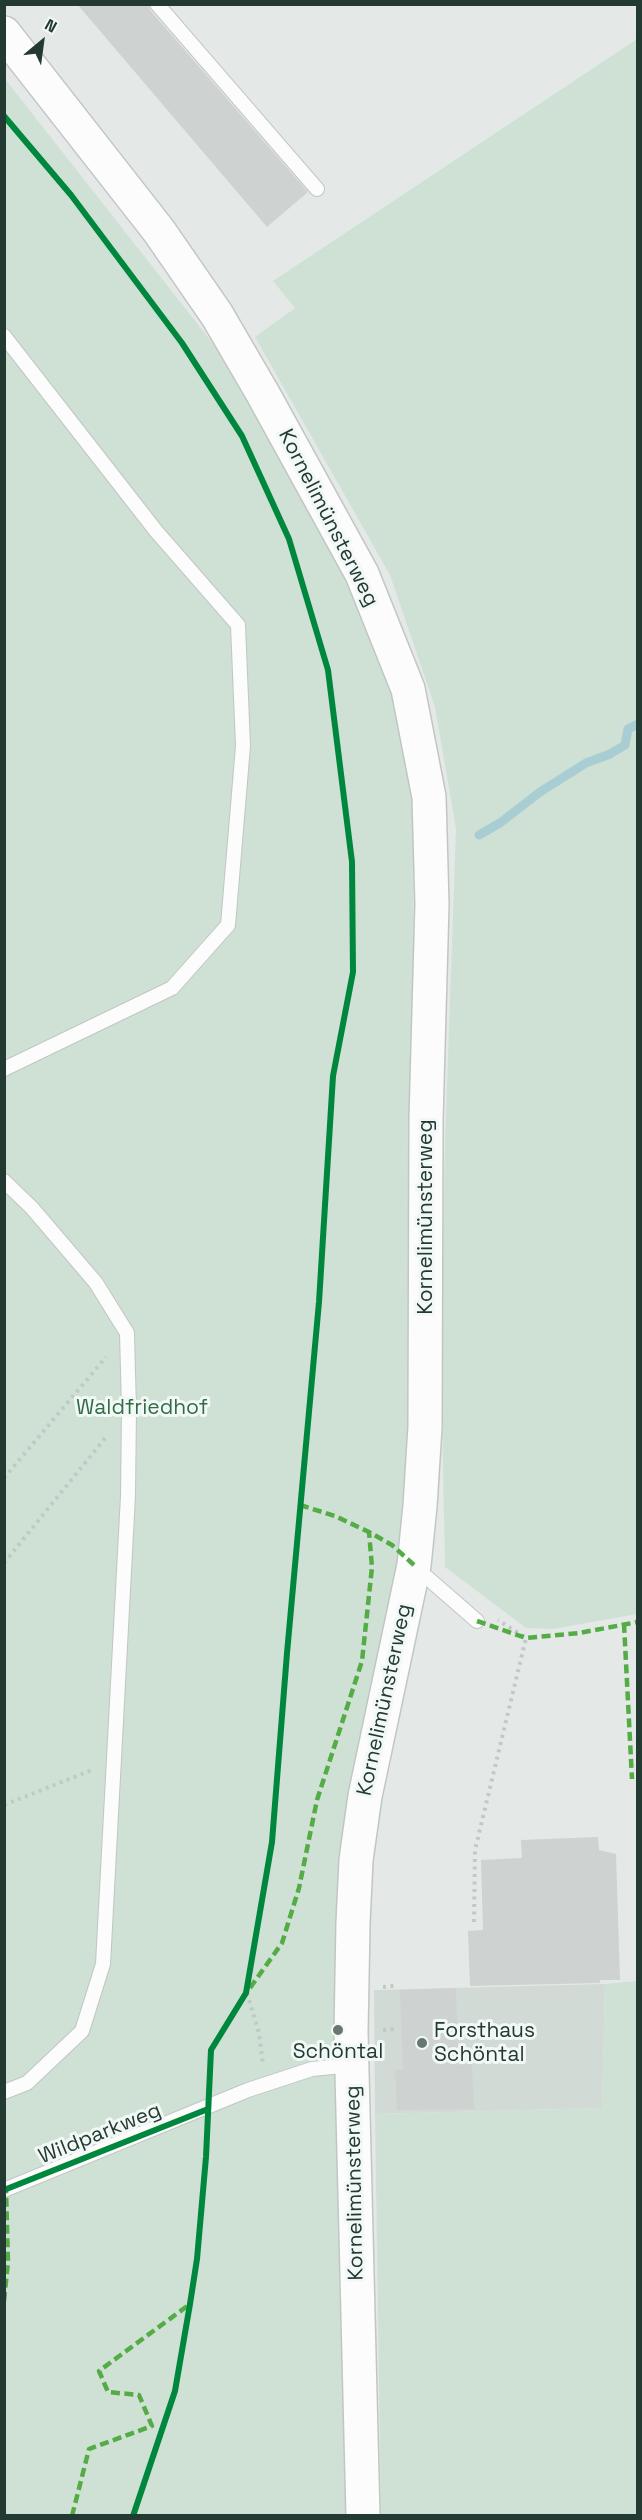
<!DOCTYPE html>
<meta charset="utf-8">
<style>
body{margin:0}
#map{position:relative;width:642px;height:2520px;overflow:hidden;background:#e4e9e7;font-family:"Space Grotesk",sans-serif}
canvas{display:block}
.frame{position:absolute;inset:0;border:6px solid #233a33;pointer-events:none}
.north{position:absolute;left:12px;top:12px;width:60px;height:60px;-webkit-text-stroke:4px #f2f8f5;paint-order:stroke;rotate:29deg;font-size:16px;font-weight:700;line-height:24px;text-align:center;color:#233a33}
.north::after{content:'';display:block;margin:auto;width:21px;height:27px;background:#233a33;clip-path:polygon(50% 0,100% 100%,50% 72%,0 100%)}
</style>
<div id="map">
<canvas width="642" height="2520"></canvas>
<div class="frame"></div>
<div class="north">N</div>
</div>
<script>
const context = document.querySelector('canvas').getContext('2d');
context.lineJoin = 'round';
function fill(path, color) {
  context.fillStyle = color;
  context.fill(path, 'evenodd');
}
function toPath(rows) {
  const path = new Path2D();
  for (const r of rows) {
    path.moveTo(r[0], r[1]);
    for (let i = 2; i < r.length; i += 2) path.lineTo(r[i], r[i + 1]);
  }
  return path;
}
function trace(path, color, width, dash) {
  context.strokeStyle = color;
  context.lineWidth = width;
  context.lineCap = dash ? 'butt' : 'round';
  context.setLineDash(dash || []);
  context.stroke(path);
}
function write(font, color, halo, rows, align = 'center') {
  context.font = font + ' "Space Grotesk",sans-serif';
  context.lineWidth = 6;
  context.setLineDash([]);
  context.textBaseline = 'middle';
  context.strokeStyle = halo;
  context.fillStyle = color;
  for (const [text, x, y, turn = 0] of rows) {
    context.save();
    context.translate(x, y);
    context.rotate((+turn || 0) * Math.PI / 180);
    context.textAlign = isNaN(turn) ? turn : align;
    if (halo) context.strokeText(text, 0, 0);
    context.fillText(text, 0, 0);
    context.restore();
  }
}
fill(toPath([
 [605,1984,602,2108,375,2114,374,1990]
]), '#d2dad6');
fill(toPath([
 [637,39,637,1614,553,1629,526,1628,445,1567,441,1364,445,1142,456,829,435,707,390,575,255,337,295,308,273,281],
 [5,79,225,359,344,574,391,690,413,798,416,1404,404,1550,340,1940,339,2285,349,2515,5,2515],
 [637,1981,637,2515,381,2515,375,2114,602,2108,605,1984]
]), '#cfe1d4');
trace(toPath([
 [479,835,500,823,540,792,586,763,610,754,625,745,628,729,638,724]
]), '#a8ced3', 9);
fill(toPath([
 [77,4,148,4,150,10,308,192,267,227],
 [598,1837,599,1850,616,1854,620,1980,600,1980,600,1983,470,1986,468,1931,483,1930,481,1860,522,1858,521,1840],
 [456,1988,458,2065,472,2064,474,2109,397,2110,395,2070,403,2070,400,1990]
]), '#ced2d0');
const service = toPath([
 [157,4,317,189],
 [4,336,156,531,238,625,243,746,228,925,172,988,4,1069],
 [4,1181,32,1208,96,1283,127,1333,129,1409,128,1496,103,1964,82,2031,27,2083,4,2092],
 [415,1567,477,1621],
 [4,2190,248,2090,312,2069,352,2065]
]);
const tertiary = toPath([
 [4,33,159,231,217,315,263,394,362,574,408,689,429,797,432,904,426,1119,425,1427,420,1506,414,1565,365,1796,356,1860,353,1923,351,2032,363,2516]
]);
trace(service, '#c1c6c4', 16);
trace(tertiary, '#c1c6c4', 36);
trace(toPath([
 [4,116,71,195,182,343,242,436,289,539,328,670,352,862,353,972,333,1076,319,1302,287,1653,272,1842,246,1993,211,2050,209,2084],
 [4,1478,106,1357],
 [4,1563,106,1437],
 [4,1805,92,1770],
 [474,1922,475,1850,526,1638,498,1620],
 [383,1987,394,1986],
 [247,1993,259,2033,263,2065],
 [383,2030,394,2029]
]), '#c1c9c5', 4, [3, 4.5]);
trace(service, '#fbfcfb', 14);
trace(tertiary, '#fbfcfb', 33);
trace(toPath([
 [300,1505,335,1516,369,1532,392,1545,414,1565],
 [477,1621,526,1638,579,1633,638,1622],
 [624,1624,632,1779],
 [250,1988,282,1943,299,1888,317,1800,362,1661,372,1567,369,1532],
 [4,2301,8,2262,6,2190],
 [72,2516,89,2449,152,2426,139,2395,108,2392,99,2371,190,2304]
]), '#53ac45', 4.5, [9, 4.5]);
trace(toPath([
 [4,116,71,195,182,343,242,436,289,539,328,670,352,862,353,972,333,1076,319,1302,287,1653,272,1842,246,1993,211,2050,206,2157,197,2259,190,2304,175,2391,133,2516],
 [4,2190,208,2109]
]), '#00873e', 6);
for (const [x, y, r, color] of [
 [338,2030,6,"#677772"],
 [422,2043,6,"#677772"]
]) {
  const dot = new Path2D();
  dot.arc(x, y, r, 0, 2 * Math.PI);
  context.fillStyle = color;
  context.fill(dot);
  trace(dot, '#f2f8f5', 2);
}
write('21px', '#233a33', '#f2f8f5', [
 ["Kornelimünsterweg",328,518,63],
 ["Kornelimünsterweg",426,1217,-90],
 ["Kornelimünsterweg",385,1700,-78],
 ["Wildparkweg",100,2134,-22],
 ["Kornelimünsterweg",355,2183,-91]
]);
write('21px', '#316d47', '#f2f8f5', [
 ["Waldfriedhof",142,1408]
]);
write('21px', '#233a33', '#f2f8f5', [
 ["Forsthaus",434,2031],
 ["Schöntal",434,2055],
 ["Schöntal",338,2052,"center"]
], 'left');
</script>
